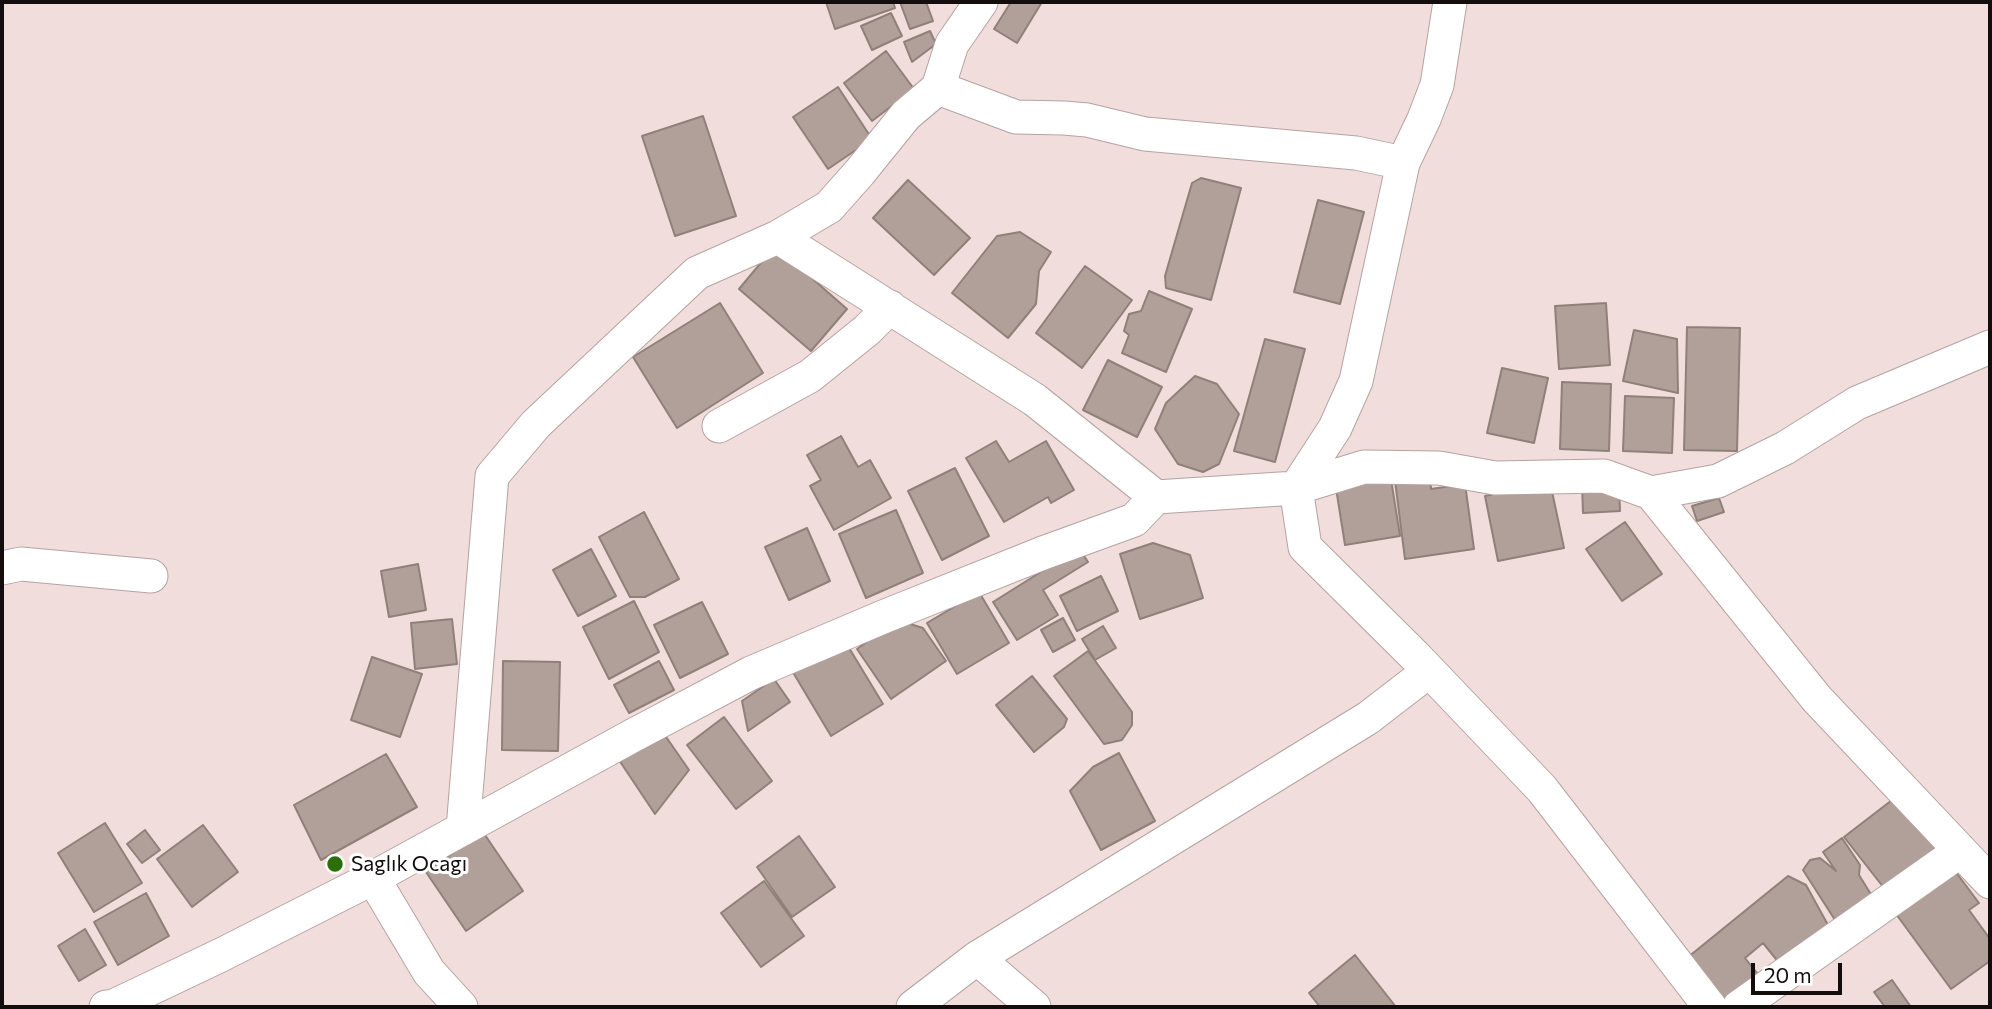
<!DOCTYPE html>
<meta charset="utf-8">
<style>
body{margin:0}
#map{position:relative;width:1992px;height:1009px;overflow:hidden;background:#f0dddc;font-family:Commissioner,sans-serif}
canvas{display:block}
.frame{position:absolute;inset:0;border:4px solid #130d0d;pointer-events:none}
.scale{position:absolute;left:1751px;top:963px;width:91px;height:32px;box-sizing:border-box;border:4px solid #130d0d;border-top:0;padding-left:9px;font-size:21px;line-height:24px;white-space:nowrap;color:#130d0d;-webkit-text-stroke:5px #fff;paint-order:stroke}
</style>
<div id="map">
<canvas width="1992" height="1009"></canvas>
<div class="frame"></div>
<div class="scale">20 m</div>
</div>
<script>
const context = document.querySelector('canvas').getContext('2d');
context.lineJoin = 'round';
function fill(path, color) {
  context.fillStyle = color;
  context.fill(path, 'evenodd');
}
function toPath(rows) {
  const path = new Path2D();
  for (const r of rows) {
    path.moveTo(r[0], r[1]);
    for (let i = 2; i < r.length; i += 2) path.lineTo(r[i], r[i + 1]);
  }
  return path;
}
function trace(path, color, width, dash) {
  context.strokeStyle = color;
  context.lineWidth = width;
  context.lineCap = dash ? 'butt' : 'round';
  context.setLineDash(dash || []);
  context.stroke(path);
}
function write(font, color, halo, rows, align = 'center') {
  context.font = font + ' Commissioner,sans-serif';
  context.lineWidth = 6;
  context.setLineDash([]);
  context.textBaseline = 'middle';
  context.strokeStyle = halo;
  context.fillStyle = color;
  for (const [text, x, y, turn = 0] of rows) {
    context.save();
    context.translate(x, y);
    context.rotate((+turn || 0) * Math.PI / 180);
    context.textAlign = isNaN(turn) ? turn : align;
    if (halo) context.strokeText(text, 0, 0);
    context.fillText(text, 0, 0);
    context.restore();
  }
}
const building = toPath([
 [826,2,893,2,895,8,835,29,826,2],
 [900,2,926,2,933,21,910,29,900,2],
 [1011,2,1042,2,1017,43,994,29,1011,2],
 [891,13,902,36,872,50,861,26,891,13],
 [930,31,936,44,912,62,904,42,930,31],
 [886,51,914,89,872,121,844,83,886,51],
 [838,87,872,139,828,169,793,117,838,87],
 [703,116,736,216,675,236,642,136,703,116],
 [1201,178,1241,188,1211,300,1166,288,1165,276,1192,183,1201,178],
 [908,180,970,238,934,275,873,218,908,180],
 [1318,200,1364,212,1340,304,1294,292,1318,200],
 [1020,232,1051,252,1039,271,1036,304,1008,338,952,293,997,236,1020,232],
 [775,246,847,309,811,351,739,289,775,246],
 [1085,266,1132,300,1082,368,1036,333,1085,266],
 [1149,291,1192,309,1166,372,1122,353,1129,335,1124,331,1129,314,1141,311,1149,291],
 [720,303,763,373,677,428,633,357,720,303],
 [1606,303,1610,365,1559,369,1555,306,1606,303],
 [1687,327,1740,328,1737,451,1684,450,1687,327],
 [1634,330,1677,339,1678,393,1623,381,1634,330],
 [1265,339,1305,349,1275,462,1234,451,1265,339],
 [1108,360,1162,387,1137,437,1083,410,1108,360],
 [1502,368,1548,378,1534,443,1487,433,1502,368],
 [1195,376,1217,384,1239,414,1219,464,1203,472,1178,464,1155,429,1166,403,1195,376],
 [1562,382,1611,384,1609,451,1560,449,1562,382],
 [1625,396,1674,398,1672,453,1623,451,1625,396],
 [841,436,858,467,870,460,891,498,834,530,810,486,821,480,807,455,841,436],
 [996,441,1009,462,1046,441,1074,490,1051,503,1048,497,1004,522,966,458,996,441],
 [955,468,989,536,942,560,908,491,955,468],
 [1430,476,1431,489,1465,484,1474,549,1405,559,1395,481,1430,476],
 [1391,479,1400,536,1345,545,1336,488,1391,479],
 [1550,482,1564,548,1498,561,1485,496,1550,482],
 [1619,483,1620,511,1583,513,1582,485,1619,483],
 [1719,498,1724,512,1697,521,1692,506,1719,498],
 [896,510,923,573,866,598,839,534,896,510],
 [644,512,679,579,645,597,630,597,599,537,644,512],
 [1625,522,1662,574,1622,601,1586,549,1625,522],
 [807,528,830,581,789,600,765,547,807,528],
 [1153,543,1190,555,1203,598,1140,619,1120,554,1153,543],
 [1079,548,1088,562,1043,590,1058,615,1017,640,993,602,1079,548],
 [591,549,616,596,578,616,553,570,591,549],
 [418,564,426,610,389,617,381,571,418,564],
 [1101,576,1118,611,1077,631,1060,596,1101,576],
 [979,592,1009,643,957,674,927,623,979,592],
 [634,601,659,652,609,679,583,627,634,601],
 [702,602,728,654,680,678,654,625,702,602],
 [1063,618,1075,640,1053,652,1041,630,1063,618],
 [452,619,457,664,415,669,411,623,452,619],
 [897,620,923,628,946,661,891,699,857,649,897,620],
 [1103,626,1116,648,1095,660,1082,639,1103,626],
 [843,638,883,704,831,736,791,669,843,638],
 [1088,651,1132,712,1132,725,1122,740,1104,744,1054,676,1088,651],
 [372,657,422,674,400,737,351,720,372,657],
 [503,661,560,662,558,751,502,750,503,661],
 [659,661,674,690,629,713,614,685,659,661],
 [1032,676,1067,719,1064,727,1034,752,996,705,1032,676],
 [774,679,790,702,748,731,742,701,774,679],
 [724,717,772,781,736,809,687,745,724,717],
 [662,731,689,770,655,814,619,760,662,731],
 [1119,753,1155,821,1101,850,1070,791,1093,767,1119,753],
 [386,754,417,807,321,860,294,805,386,754],
 [1896,797,1936,848,1884,888,1844,837,1896,797],
 [105,823,142,883,94,912,58,853,105,823],
 [203,825,238,872,192,907,157,859,203,825],
 [145,830,160,850,142,863,127,844,145,830],
 [483,832,523,891,466,931,426,872,483,832],
 [799,836,835,887,792,917,757,867,799,836],
 [1842,838,1860,865,1859,875,1872,896,1835,920,1803,870,1810,860,1820,858,1836,871,1823,852,1842,838],
 [1955,871,1979,903,1969,910,1990,939,1990,961,1951,989,1896,914,1955,871],
 [1788,876,1806,885,1828,925,1780,964,1763,943,1745,958,1761,978,1724,1007,1682,962,1788,876],
 [764,881,804,936,761,967,721,913,764,881],
 [146,893,169,936,118,965,94,922,146,893],
 [85,929,106,965,79,981,58,946,85,929],
 [1355,955,1396,1007,1320,1007,1309,993,1355,955],
 [1892,980,1911,1007,1885,1007,1874,992,1892,980]
]);
fill(building, '#b0a099');
trace(building, '#8f8079', 2);
const minor = toPath([
 [938,88,1016,117,1064,118,1087,120,1145,134,1356,153,1403,163,1356,381,1335,428,1296,488,1305,547,1417,658,1542,789,1710,1007],
 [1403,163,1424,119,1437,85,1450,2],
 [778,237,1035,400,1156,497],
 [719,426,810,376,867,330,890,307],
 [1651,493,1718,481,1785,448,1857,403,1990,347],
 [2,568,21,564,151,576],
 [463,829,492,476,536,424,697,273,778,237,829,207,860,172,906,115,938,88,952,44,981,2],
 [373,878,429,972,461,1007],
 [977,958,1034,1007],
 [106,1007,114,1006,221,955,373,878,632,736,751,673,883,617,1043,553,1134,520,1156,497,1296,488,1364,467,1439,468,1495,478,1604,476,1651,493,1817,699,1990,882],
 [913,1007,977,958,1368,718,1429,671],
 [1739,1007,1960,851]
]);
trace(minor, '#b5a3a2', 35);
trace(minor, '#fff', 33);
for (const [x, y, r, color] of [
 [335,864,9,"#2c6f09"]
]) {
  const dot = new Path2D();
  dot.arc(x, y, r, 0, 2 * Math.PI);
  context.fillStyle = color;
  context.fill(dot);
  trace(dot, '#fff', 2.5);
}
write('21px', '#130d0d', '#fff', [
 ["Saglık Ocagı",351,864]
], 'left');
</script>
